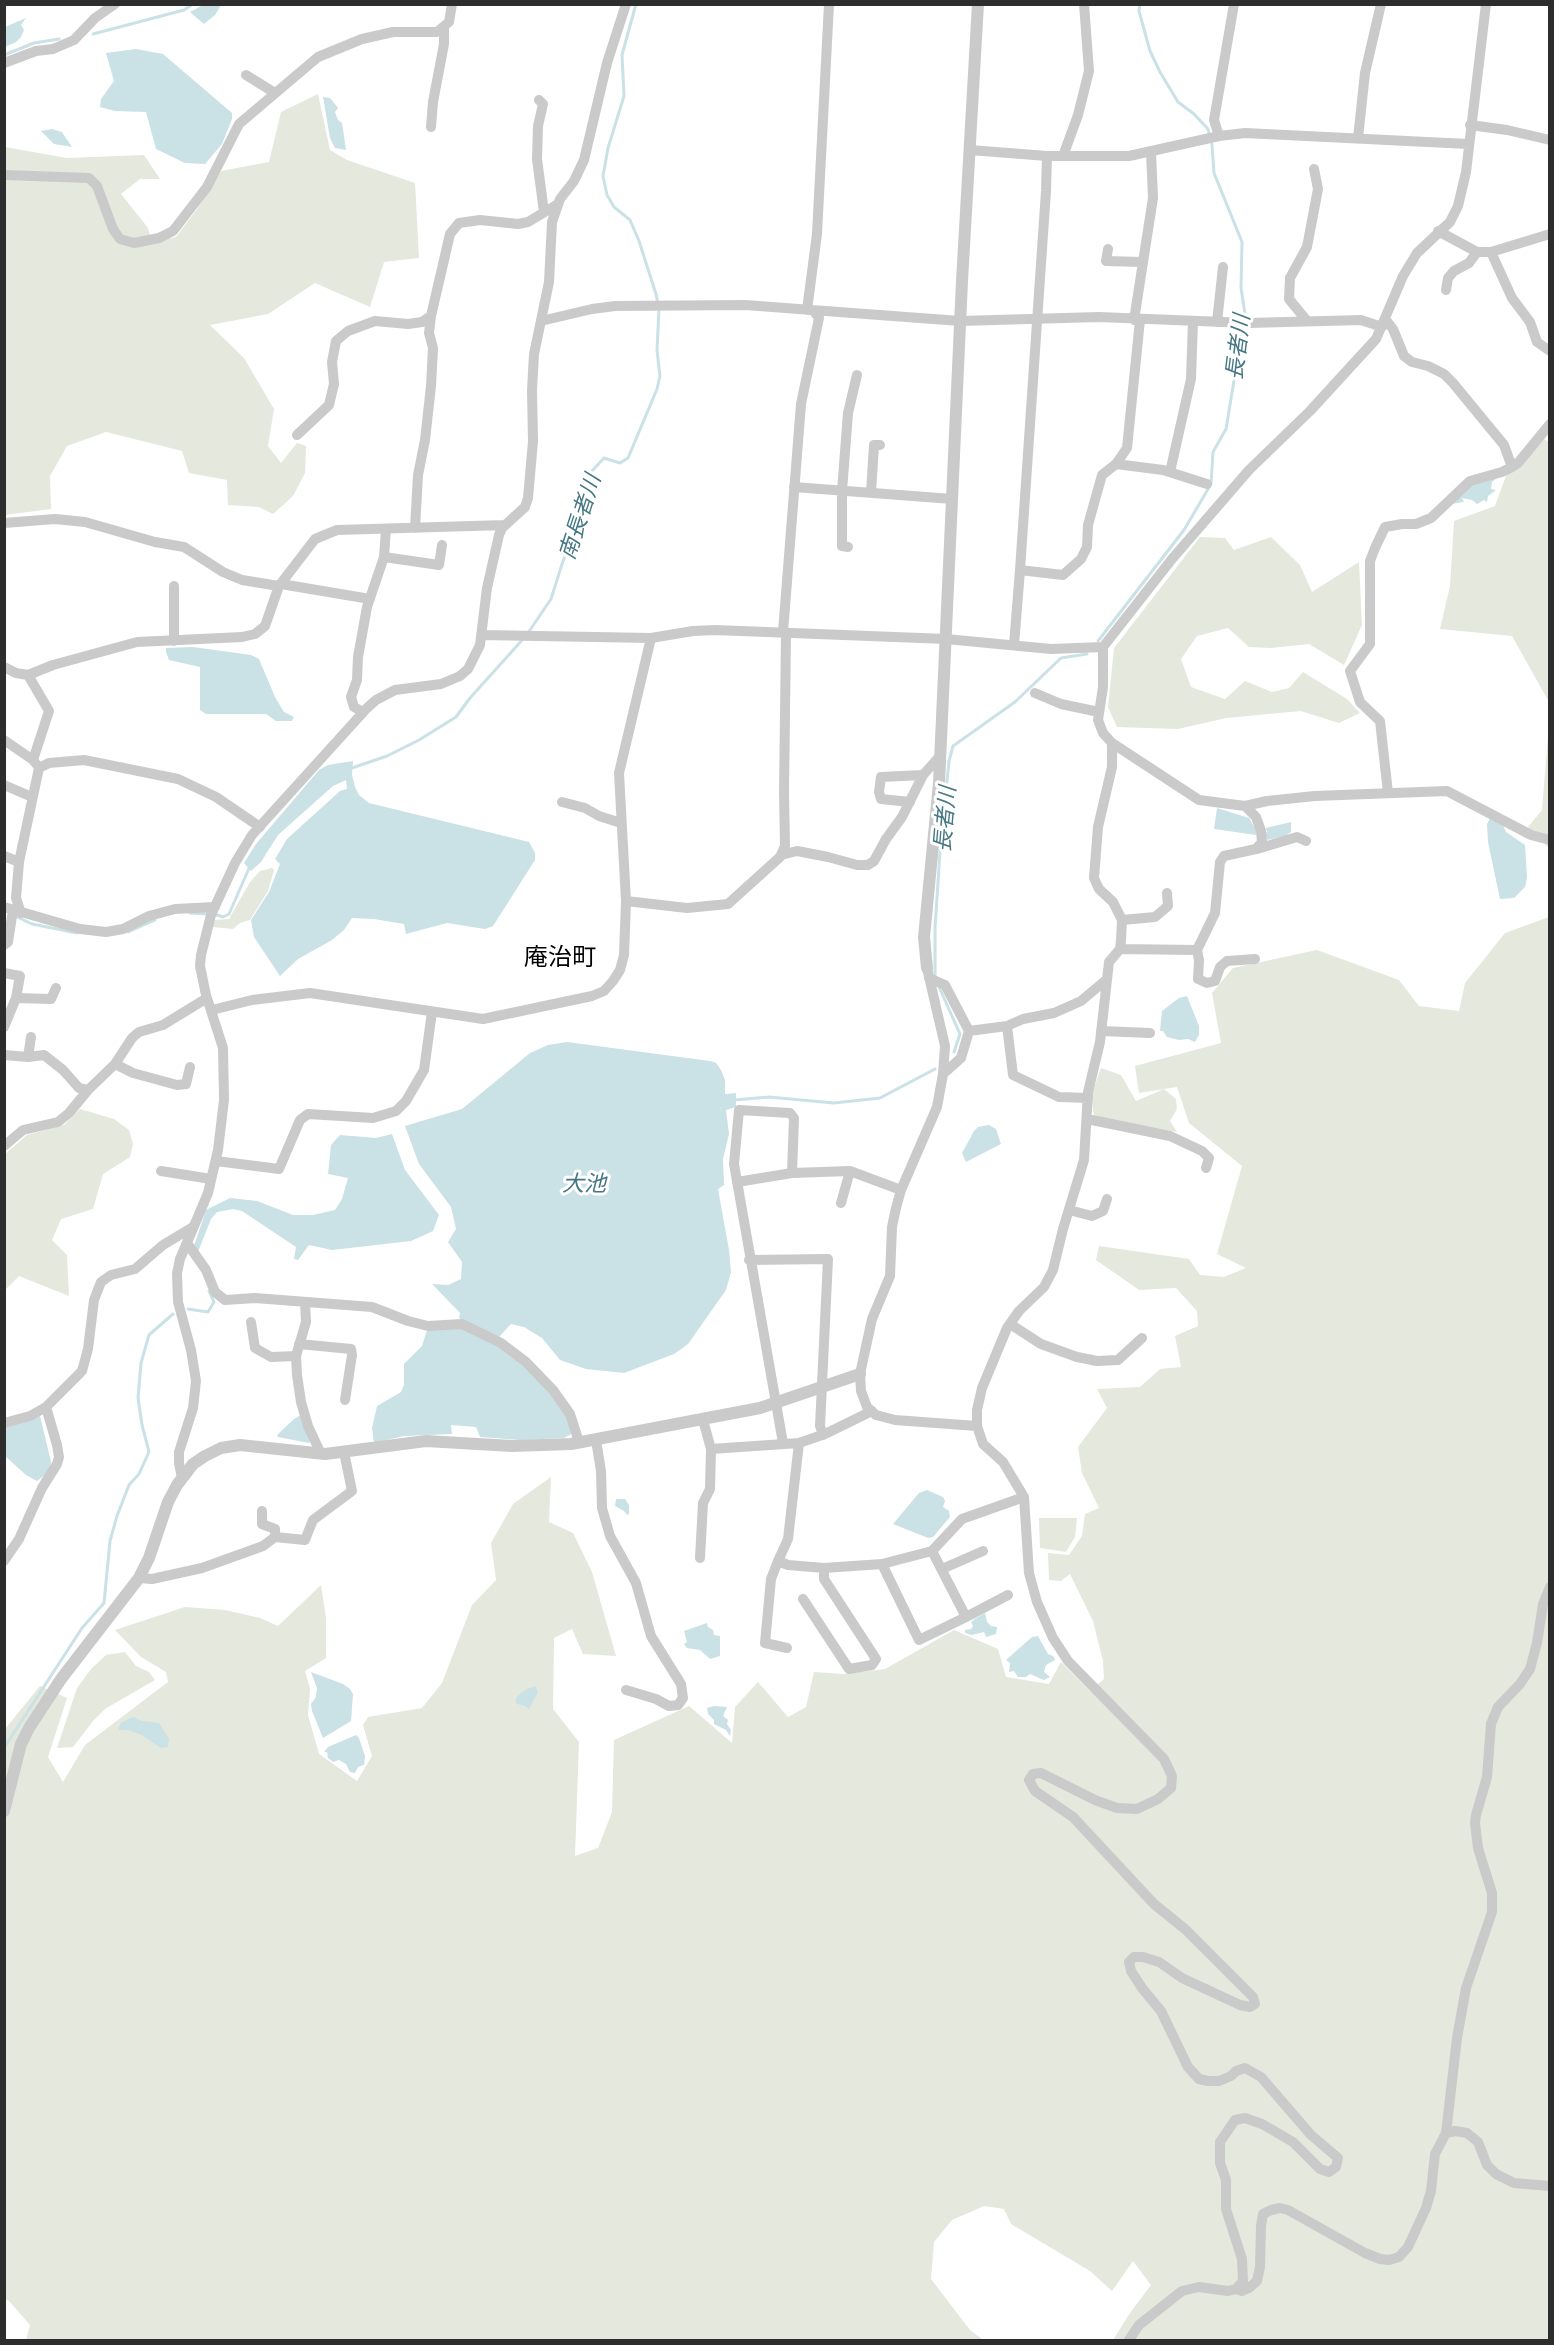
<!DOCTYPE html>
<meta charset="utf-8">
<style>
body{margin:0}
#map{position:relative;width:1554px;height:2345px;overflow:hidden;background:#fff;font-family:Barlow,sans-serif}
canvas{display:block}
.frame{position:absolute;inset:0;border:6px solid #2d2d2d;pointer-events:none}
</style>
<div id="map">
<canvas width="1554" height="2345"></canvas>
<div class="frame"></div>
</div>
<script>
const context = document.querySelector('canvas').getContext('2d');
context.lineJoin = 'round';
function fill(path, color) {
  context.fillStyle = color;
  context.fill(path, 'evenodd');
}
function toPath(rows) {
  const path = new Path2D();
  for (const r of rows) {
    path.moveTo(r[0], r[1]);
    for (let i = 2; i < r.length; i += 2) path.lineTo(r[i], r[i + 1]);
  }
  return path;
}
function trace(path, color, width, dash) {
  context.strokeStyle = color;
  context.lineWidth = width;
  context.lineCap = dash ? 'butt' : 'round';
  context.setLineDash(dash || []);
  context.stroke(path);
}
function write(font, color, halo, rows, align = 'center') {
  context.font = font + ' Barlow,"Noto Sans JP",sans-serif';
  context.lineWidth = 6;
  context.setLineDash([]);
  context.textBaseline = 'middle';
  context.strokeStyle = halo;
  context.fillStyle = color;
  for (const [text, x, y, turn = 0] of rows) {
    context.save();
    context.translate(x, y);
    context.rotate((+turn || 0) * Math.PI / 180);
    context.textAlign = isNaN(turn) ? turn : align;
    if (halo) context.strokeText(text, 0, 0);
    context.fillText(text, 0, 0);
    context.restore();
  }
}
fill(toPath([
 [318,94,330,150,347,160,415,183,419,258,384,262,370,307,315,283,268,314,210,325,244,358,274,409,268,446,281,463,297,443,306,446,305,473,293,496,273,514,259,507,228,505,227,480,189,473,182,451,106,432,67,446,50,476,51,509,5,515,5,147,67,158,144,155,160,179,140,179,121,194,148,228,152,243,176,237,198,208,221,171,269,162,281,112],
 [1544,439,1549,442,1549,702,1512,636,1440,629,1450,586,1454,521,1495,506,1506,476],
 [1200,537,1225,538,1234,550,1271,537,1300,565,1312,592,1359,562,1362,625,1344,665,1309,644,1271,648,1249,647,1228,628,1197,636,1181,659,1191,687,1225,699,1245,681,1272,692,1289,688,1303,672,1347,699,1360,713,1339,723,1301,711,1226,718,1178,729,1117,727,1108,707,1114,648],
 [1549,724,1549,848,1528,827,1542,810],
 [272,868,274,870,268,891,250,920,240,923,233,929,212,927,215,920,229,919,250,882,260,871],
 [1549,917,1549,2340,1113,2340,1130,2313,1151,2285,1133,2261,1112,2291,1090,2271,1011,2224,1004,2209,984,2206,952,2220,934,2242,931,2279,970,2330,983,2340,26,2340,30,2325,9,2301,5,2299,5,1729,40,1686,67,1698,48,1757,63,1782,85,1745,168,1682,166,1672,141,1657,115,1630,185,1607,225,1610,260,1618,278,1626,321,1585,326,1618,326,1658,305,1671,310,1689,308,1715,319,1754,357,1781,372,1756,363,1725,368,1717,422,1708,442,1683,472,1605,496,1580,491,1543,513,1504,551,1477,549,1522,573,1533,592,1572,616,1656,583,1654,572,1629,554,1638,553,1709,579,1742,575,1856,598,1848,612,1812,614,1740,689,1706,732,1743,735,1707,758,1682,788,1717,806,1707,814,1672,844,1674,885,1669,954,1630,998,1649,1006,1677,1049,1684,1061,1662,1090,1691,1104,1679,1103,1661,1093,1621,1070,1574,1061,1581,1049,1580,1048,1553,1069,1555,1082,1536,1085,1514,1099,1508,1082,1473,1078,1447,1107,1408,1097,1389,1140,1387,1160,1369,1181,1367,1175,1336,1198,1326,1197,1311,1176,1288,1139,1290,1096,1260,1099,1246,1189,1259,1200,1275,1224,1277,1246,1268,1217,1254,1242,1166,1189,1123,1177,1087,1139,1093,1135,1066,1221,1043,1212,993,1233,968,1317,950,1399,980,1419,1006,1459,1011,1465,983,1505,933],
 [1101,1068,1121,1075,1136,1101,1164,1089,1176,1099,1177,1109,1170,1121,1177,1132,1094,1117,1091,1096],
 [80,1109,114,1119,129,1130,133,1144,130,1157,103,1174,93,1209,61,1219,52,1240,67,1255,69,1296,19,1276,5,1290,5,1154,27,1135,64,1125],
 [1039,1518,1077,1518,1075,1537,1066,1552,1040,1548],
 [125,1652,136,1666,149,1672,155,1680,105,1709,93,1721,73,1747,57,1748,77,1688,91,1669,106,1655]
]), '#e5e8dc');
fill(toPath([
 [203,5,221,5,215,15,204,24,190,12],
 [26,18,21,25,24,30,21,37,16,42,5,47,5,27],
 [136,49,163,54,232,113,232,119,222,144,205,164,185,163,156,149,146,112,115,111,100,107,101,99,114,81,106,53],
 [323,97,330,98,338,108,335,112,338,120,342,123,346,150,335,148,330,138],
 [52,129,62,132,72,147,54,144,41,131],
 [1497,478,1492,482,1491,489,1496,490,1488,496,1487,502,1484,500,1477,504,1472,500,1462,498,1464,502,1451,504,1473,484],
 [193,647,251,655,259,659,275,697,284,712,294,717,292,721,276,721,266,714,206,714,200,710,200,667,169,660,166,652,166,648],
 [353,761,352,775,355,787,359,795,369,803,529,842,535,853,535,860,493,926,485,929,447,923,406,934,404,924,374,919,352,918,344,930,332,940,298,959,280,976,254,937,251,920,269,892,280,864,275,859,287,839,340,791,347,789,346,780,333,786,278,835,261,862,251,871,244,863,256,844,319,770,328,765],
 [1217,808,1249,818,1256,830,1256,835,1214,829],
 [1490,818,1502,823,1506,832,1525,845,1527,878,1525,887,1514,898,1500,899,1488,842,1487,824],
 [1291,822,1291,832,1285,836,1267,840,1265,833,1267,832,1266,828],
 [1187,996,1199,1026,1199,1035,1195,1042,1188,1039,1179,1040,1167,1037,1163,1031,1160,1031,1162,1011,1179,998],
 [567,1042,710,1061,716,1063,721,1070,725,1080,725,1094,736,1093,736,1107,726,1110,729,1134,723,1159,724,1185,718,1189,729,1250,731,1272,726,1290,688,1344,674,1354,624,1373,586,1369,560,1360,542,1338,524,1327,511,1324,499,1337,459,1318,460,1313,432,1284,448,1285,461,1279,462,1262,448,1242,456,1229,451,1207,419,1164,405,1126,462,1109,530,1053,548,1045],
 [989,1125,996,1129,1001,1144,966,1162,962,1153,974,1131,978,1127],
 [392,1134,405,1170,439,1215,433,1231,411,1241,332,1250,309,1245,298,1260,294,1259,296,1247,242,1211,233,1209,217,1212,211,1219,198,1252,194,1246,206,1210,230,1198,257,1201,293,1215,313,1215,335,1210,342,1199,348,1178,328,1174,331,1145,340,1135,376,1138],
 [462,1327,489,1340,518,1360,546,1389,564,1411,573,1433,564,1438,520,1440,480,1437,476,1427,451,1425,452,1434,404,1436,374,1443,372,1428,377,1406,401,1392,404,1385,404,1364,422,1346,427,1330],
 [301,1415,310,1441,309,1443,278,1437,277,1435,294,1419],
 [40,1416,51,1462,49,1472,37,1481,26,1475,5,1456,5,1427],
 [927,1490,943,1497,945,1501,943,1507,949,1511,950,1517,933,1537,928,1538,893,1524,919,1493],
 [616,1499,625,1499,629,1505,629,1514,627,1515,624,1511,615,1506],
 [985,1613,987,1622,991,1626,997,1627,996,1634,986,1637,984,1632,972,1635,965,1633,965,1630,971,1629,973,1626,971,1622,976,1618],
 [707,1623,708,1627,713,1630,714,1635,720,1636,720,1656,710,1659,700,1650,687,1648,684,1644,687,1642,684,1631],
 [1038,1636,1048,1654,1053,1656,1055,1660,1046,1665,1044,1672,1050,1677,1044,1680,1030,1674,1026,1677,1018,1677,1014,1671,1009,1672,1010,1663,1006,1660,1032,1637],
 [311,1672,343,1684,350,1689,353,1694,351,1721,323,1738,312,1711,311,1704,316,1697,317,1688],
 [535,1686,538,1692,529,1709,523,1705,516,1704,516,1698,521,1693,527,1689],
 [714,1706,727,1707,723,1716,728,1720,727,1724,731,1730,730,1736,726,1730,714,1724,714,1720,708,1714,707,1708],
 [133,1717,142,1721,159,1723,169,1739,168,1747,161,1748,142,1735,128,1730,118,1730,121,1723],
 [356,1735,359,1738,365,1756,364,1765,358,1767,355,1773,350,1772,346,1764,339,1760,333,1762,328,1758,327,1752,324,1752,328,1747]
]), '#cae1e6');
trace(toPath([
 [93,34,184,10,193,4],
 [4,55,34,43,59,39],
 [528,633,551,599,563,561,581,523,585,492,591,472,604,458,620,463,628,458,657,389,660,376,657,350,659,309,656,294,639,241,630,220,614,207,607,195,603,176,608,148,624,96,622,55,636,4],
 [1098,641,1184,530,1211,484,1213,452,1226,429,1245,314,1241,288,1242,242,1214,173,1212,145,1208,129,1194,114,1178,102,1160,72,1150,51,1139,11,1140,4],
 [349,769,387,756,419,740,456,717,470,698,524,638],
 [190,913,208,914],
 [214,914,223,917,229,914,250,866],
 [15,916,32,924,77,933],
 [128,932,155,920],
 [935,978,935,928,940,852,949,761,953,746,1015,702,1061,658,1087,654],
 [939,987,960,1034,954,1052],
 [734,1100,769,1097,834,1103,880,1098,935,1069],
 [188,1309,208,1312,214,1302,209,1291],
 [4,1748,82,1628,104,1603,110,1541,117,1516,129,1485,139,1474,149,1452,142,1425,138,1398,141,1363,149,1335,173,1314]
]), '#cae1e6', 3);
trace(toPath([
 [4,63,36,51,53,49,74,40,95,18,115,4],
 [246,75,275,93],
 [539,100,543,104,538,126,537,159,544,212],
 [1470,125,1507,130,1550,140],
 [431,127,433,102,444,44,444,28],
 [1219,136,1214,120,1234,4],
 [1358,138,1365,73,1381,4],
 [970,150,1047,156,1129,156,1219,136,1245,133,1468,144],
 [1063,156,1078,115,1089,71,1084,4],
 [4,175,89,178,97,186,113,229,120,239,134,243,159,238,173,231,207,187,239,124,318,57,362,39,393,32,437,32,449,22,452,4],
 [1438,231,1477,252,1491,252,1550,234],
 [1108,249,1106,261,1142,262],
 [1491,252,1512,298,1530,322,1537,342,1550,351],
 [1446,290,1448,278,1454,271,1469,263,1477,252],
 [807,310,817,234,829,4],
 [1134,320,1153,198,1151,152],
 [1386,320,1393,329,1404,356,1412,362,1428,366,1444,374,1453,383,1504,445,1512,467,1502,472,1470,481,1431,518,1416,524,1402,524,1385,527,1375,548,1370,561,1370,644,1350,671,1360,702,1380,721,1388,793],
 [541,321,592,309,615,306,745,305,960,321,1099,317,1248,323,1361,320,1382,327],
 [1307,321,1289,299,1290,278,1307,247,1318,189,1314,169],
 [1217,322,1223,267],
 [297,435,329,405,334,384,332,362,336,341,348,331,375,321,408,324,422,322,431,316,450,234,459,223,480,220,518,224,528,222,558,204],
 [1116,464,1163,470,1207,484],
 [1512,467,1518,463,1550,424],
 [1170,472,1191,379,1193,321],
 [794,487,952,499],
 [871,493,874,445,880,445],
 [4,523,55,519,85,522,155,542,184,547,223,572,242,580,279,586],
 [415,528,418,475,425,440,431,386,433,348,429,333,431,316],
 [848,547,842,546,842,491,848,413,857,375],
 [384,557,439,565,442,545],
 [1020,570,1046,191,1047,156],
 [281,584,370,599],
 [174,586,174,641],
 [783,632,801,404,819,318,814,311],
 [482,635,651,638,693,631,715,630,946,639,1051,649,1103,647],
 [1014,645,1020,570,1063,575,1081,559,1087,547,1088,525,1102,475,1116,464,1127,448,1140,320],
 [4,667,16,673,28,675,53,665,137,642,242,637,255,634,265,626,279,586,315,539,337,530,505,525],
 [28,675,49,711,33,760],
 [1035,693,1061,704,1099,712],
 [363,712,354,707,351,697,357,680,358,657,367,607,384,557,386,529],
 [4,740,33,760,37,765],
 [1112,743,1199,800,1245,806,1267,801,1315,796,1447,791,1531,835,1550,840],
 [4,785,32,797],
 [562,802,585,808,599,816,621,823],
 [910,802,881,799,879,792,881,777,923,775],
 [1257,849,1297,837,1306,841],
 [781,855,797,851,828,857,857,865,868,865,874,861,886,839,902,817,923,775,940,756],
 [4,856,19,862],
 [626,901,687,908,728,904,780,857,785,846,784,793,786,633],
 [4,907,80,929,106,932,123,929,149,916,175,909,215,907],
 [21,913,16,898,19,862,39,768,49,763,84,760,178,779,216,797,260,827],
 [1122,920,1155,917,1168,906,1167,893],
 [4,945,8,942,13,910],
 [1120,949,1197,950,1215,913,1220,862,1224,856,1256,849,1262,842,1261,831,1256,817,1245,806],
 [1197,950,1199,960,1198,979,1207,983,1215,981,1220,967,1227,961,1255,959],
 [927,968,945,1046,943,1074,937,1107,901,1190,896,1208,892,1227,890,1276,872,1319,860,1374,861,1391,867,1407,876,1415,895,1420,977,1426],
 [4,973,20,976,16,998,4,1027],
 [929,978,945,985,969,1031,961,1058,943,1074],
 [16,998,51,999,56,988],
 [212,1010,252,1000,310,993,483,1019,592,996,604,991,613,981,620,970,624,955,626,901,619,773,651,638],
 [1007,1026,1023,1019,1054,1013,1081,1001,1106,980],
 [969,1031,1007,1026,1013,1075,1059,1097,1088,1098],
 [1101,1031,1150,1033],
 [4,1055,28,1057,44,1055,63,1070,79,1088,88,1090,115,1064,132,1038,139,1032,163,1025,207,998],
 [28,1057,31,1037],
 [115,1064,133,1073,177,1085,186,1084,190,1067],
 [1087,1119,1170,1136,1202,1151,1209,1158,1206,1168],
 [4,1146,23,1130,58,1122,69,1113,88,1090],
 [216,1161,279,1169,300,1120,308,1114,373,1118,396,1111,406,1101,424,1070,432,1012],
 [161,1171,211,1179],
 [737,1182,792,1173],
 [841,1203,850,1171],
 [1069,1210,1092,1216,1103,1211,1107,1199],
 [187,1243,206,1270,215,1292,225,1300,255,1298,372,1307,408,1321,428,1326,462,1324,501,1343,526,1362,553,1390,570,1414,579,1442],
 [749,1260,828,1259,820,1426,823,1435],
 [305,1303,306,1322,296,1356,297,1375,301,1402,308,1426,321,1454],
 [251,1322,255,1348,271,1357,296,1356],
 [1010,1324,1041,1344,1077,1357,1097,1361,1118,1360,1142,1338],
 [299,1344,351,1349,352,1355,345,1400],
 [4,1423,30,1416,46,1407,82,1371,88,1349,94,1300,101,1282,111,1275,135,1269,163,1245,193,1227],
 [596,1440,601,1471,602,1508,610,1536,636,1583,651,1636,681,1684,683,1698,678,1705,669,1706,656,1699,626,1690],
 [783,1443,734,1164,739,1110,790,1113,794,1118,792,1173,850,1171,901,1190],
 [799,1443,788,1539,778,1561,788,1565,824,1568,882,1564,932,1551,962,1519,1024,1497],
 [711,1449,799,1443,825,1434,872,1411],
 [182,1478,179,1463,179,1452,193,1408,196,1381,191,1350,178,1302,177,1273,180,1259,208,1193,218,1150,224,1100,223,1048,206,995,200,966,201,955,211,915,235,863,252,835,367,708,376,700,395,690,441,684,460,676,468,669,480,645,487,588,499,535,502,528,525,507,528,498,533,441,532,390,534,354,549,282,552,222,560,199,574,181,584,160,607,63,626,4],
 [262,1511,262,1524,275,1529,275,1537],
 [700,1558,703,1503,710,1489,711,1449,703,1420],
 [4,1561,19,1539,42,1488,57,1464,59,1457,57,1445,46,1407],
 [778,1561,771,1579,765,1643,787,1648],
 [882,1564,919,1640,966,1617,932,1551],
 [942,1569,983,1551],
 [139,1578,152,1579,202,1568,263,1546,275,1537,305,1540,313,1520,352,1491,344,1452],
 [803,1599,849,1669,872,1665,876,1659,824,1579,824,1568],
 [966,1617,1008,1595],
 [1446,2133,1455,2131,1467,2133,1478,2142,1487,2165,1496,2174,1514,2183,1550,2186],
 [1236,2289,1242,2291,1249,2288,1257,2281,1260,2267,1261,2226,1263,2214,1271,2210,1280,2208,1288,2210,1365,2253,1380,2259,1389,2260,1399,2257,1408,2247,1426,2208,1431,2191,1435,2154,1446,2133,1457,2038,1466,1988,1492,1912,1492,1893,1478,1848,1475,1823,1476,1815,1487,1777,1491,1724,1498,1707,1520,1684,1530,1669,1537,1643,1543,1604,1550,1587],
 [1129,2340,1139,2325,1182,2291,1199,2287,1228,2291,1236,2289,1243,2281,1242,2259,1226,2209,1226,2180,1220,2163,1220,2142,1235,2120,1245,2118,1262,2124,1293,2142,1320,2169,1329,2172,1336,2167,1338,2158,1311,2135,1261,2077,1245,2068,1236,2071,1231,2076,1219,2081,1208,2081,1199,2079,1188,2067,1161,2011,1142,1988,1131,1971,1129,1962,1134,1957,1143,1957,1159,1962,1182,1978,1240,2005,1250,2007,1255,2004,1253,1997,1185,1929,1154,1904,1073,1817,1035,1791,1029,1780,1033,1774,1041,1773,1095,1800,1117,1808,1137,1809,1158,1799,1171,1788,1172,1776,1164,1759,1068,1661,1053,1638,1037,1602,1029,1573,1024,1497,1003,1462,983,1444,977,1426,977,1410,982,1388,1007,1328,1019,1311,1044,1287,1053,1270,1063,1229,1084,1160,1088,1092,1100,1042,1109,962,1120,949,1121,940,1122,920,1113,902,1099,889,1094,878,1098,827,1112,767,1112,743,1103,733,1098,720,1103,687,1103,647,1172,559,1249,470,1310,411,1376,339,1403,276,1417,253,1450,222,1458,206,1466,172,1486,4]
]), '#cacaca', 10);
trace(toPath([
 [927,968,924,937,939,783,962,281,978,4],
 [4,1811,21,1744,29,1728,61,1679,139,1578,149,1558,168,1502,177,1485,193,1464,205,1456,221,1448,240,1445,325,1454,426,1441,512,1446,571,1444,760,1408,860,1374]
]), '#cacaca', 12);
write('italic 22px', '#457884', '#fff', [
 ["長者川",1238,347,-83],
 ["南長者川",580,517,-72],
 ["長者川",945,819,-85],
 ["大池",584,1184]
]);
write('24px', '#000', '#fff', [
 ["庵治町",560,957]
]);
</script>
